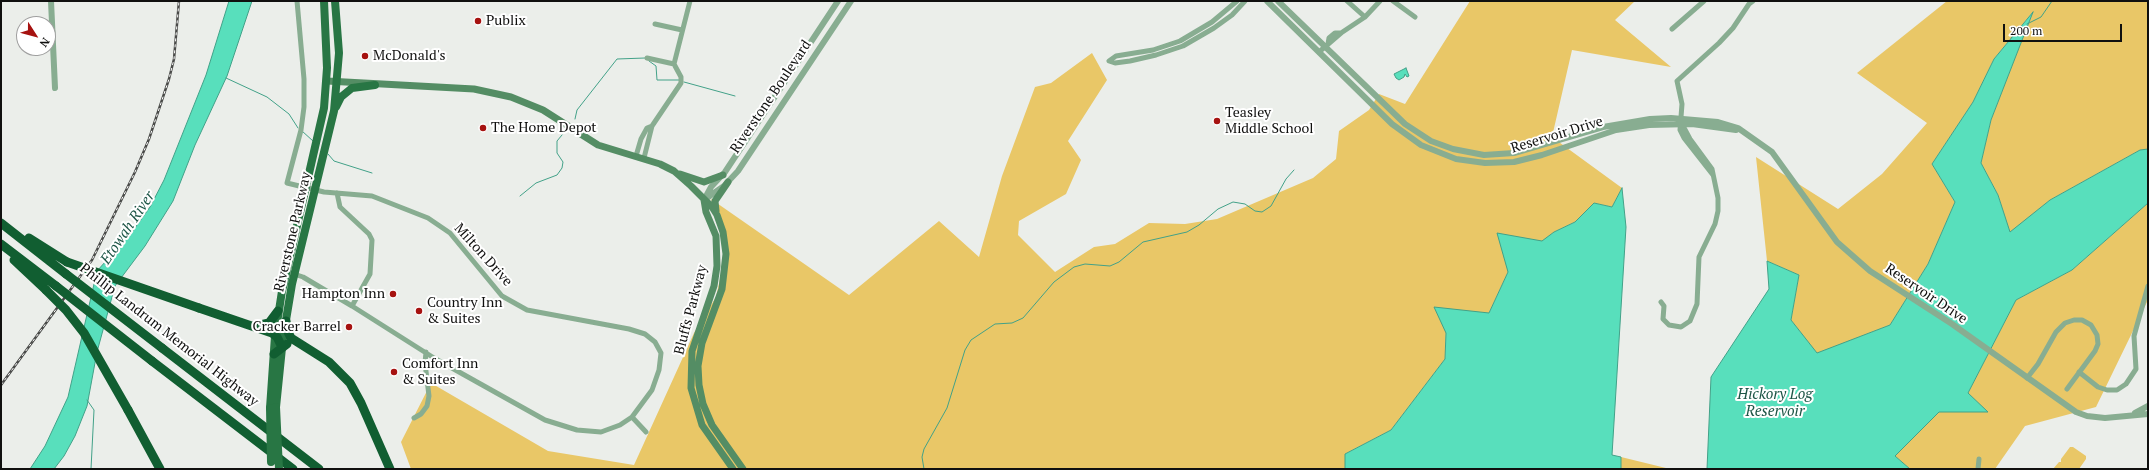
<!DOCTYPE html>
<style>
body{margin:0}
#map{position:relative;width:2149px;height:470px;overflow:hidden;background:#ebeeea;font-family:"PT Serif",serif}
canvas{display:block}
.frame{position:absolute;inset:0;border:2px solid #10100f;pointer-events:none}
.north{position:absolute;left:16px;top:16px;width:40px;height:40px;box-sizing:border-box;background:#fff;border:1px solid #9f9f9f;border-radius:50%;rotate:126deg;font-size:11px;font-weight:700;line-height:16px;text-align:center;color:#10100f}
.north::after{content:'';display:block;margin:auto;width:14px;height:18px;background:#a61210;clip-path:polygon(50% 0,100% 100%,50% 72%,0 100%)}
.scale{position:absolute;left:2003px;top:24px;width:119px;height:18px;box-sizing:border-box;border:2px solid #10100f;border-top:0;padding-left:5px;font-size:12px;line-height:14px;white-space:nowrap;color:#10100f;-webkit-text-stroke:3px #fff;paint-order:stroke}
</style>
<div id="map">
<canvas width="2149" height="470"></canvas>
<div class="frame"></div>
<div class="north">N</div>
<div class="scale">200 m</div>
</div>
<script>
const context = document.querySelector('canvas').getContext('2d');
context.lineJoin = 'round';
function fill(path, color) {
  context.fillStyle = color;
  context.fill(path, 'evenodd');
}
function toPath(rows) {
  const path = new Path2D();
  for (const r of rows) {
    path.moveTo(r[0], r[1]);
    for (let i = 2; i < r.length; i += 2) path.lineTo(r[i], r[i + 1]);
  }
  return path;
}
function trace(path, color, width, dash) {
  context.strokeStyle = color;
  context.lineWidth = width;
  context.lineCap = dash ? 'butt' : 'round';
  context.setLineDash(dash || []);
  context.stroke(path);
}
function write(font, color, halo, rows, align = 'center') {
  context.font = font + ' "PT Serif",serif';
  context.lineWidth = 4;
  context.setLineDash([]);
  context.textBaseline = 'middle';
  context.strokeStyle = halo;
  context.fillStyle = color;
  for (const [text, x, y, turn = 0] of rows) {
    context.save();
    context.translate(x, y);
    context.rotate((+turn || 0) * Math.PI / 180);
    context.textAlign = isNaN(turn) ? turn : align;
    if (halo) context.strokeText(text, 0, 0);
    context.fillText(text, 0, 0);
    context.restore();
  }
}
fill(toPath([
 [1470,1,1635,1,1615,20,1671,67,1572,50,1552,137,1622,188,1612,207,1594,203,1575,222,1554,232,1508,272,1489,313,1446,333,1445,359,1391,430,1345,454,1345,469,411,469,401,442,431,383,548,451,634,465,694,333,716,297,724,261,724,238,711,199,849,295,939,221,979,257,1002,176,1035,87,1051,83,1092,53,1107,80,1068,141,1081,160,1066,194,1019,221,1018,235,1055,272,1094,247,1115,244,1149,223,1185,224,1217,219,1313,178,1336,159,1339,131,1369,110,1379,94,1405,104],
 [1947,1,2148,1,2148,149,2140,150,2050,200,2010,233,1998,195,1981,163,1991,120,2032,13,1994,59,1973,102,1932,164,1955,202,1928,264,1890,325,1817,354,1791,320,1799,275,1767,261,1756,157,1838,209,1882,174,1927,123,1857,73],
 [2148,203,2148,300,2096,407,2025,426,1995,469,1910,469,1895,456,1939,412,1987,412,1968,393,2016,300,2072,270],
 [2070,447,2073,447,2086,456,2086,459,2079,469,2053,469,2059,462,2061,462,2061,459],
 [1621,457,1670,469,1621,469]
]), '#e9c767');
const water = toPath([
 [229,1,252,1,227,76,195,145,173,201,145,246,115,286,97,352,87,406,75,436,64,456,54,469,30,469,45,446,68,397,97,271,132,232,150,207,164,180,206,75,229,1],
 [2033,12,1991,120,1981,163,1998,195,2010,232,2050,200,2140,150,2148,149,2148,203,2072,270,2016,300,1968,393,1988,412,1939,412,1895,456,1910,469,1707,469,1711,377,1769,289,1767,261,1799,275,1791,320,1817,353,1890,325,1928,264,1955,202,1932,164,1973,102,1994,59,2033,12],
 [1406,68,1409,76,1407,77,1405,74,1404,77,1399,80,1396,78,1394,74,1406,68],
 [1622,188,1626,227,1612,455,1621,457,1621,469,1345,469,1345,454,1391,430,1445,359,1446,333,1434,307,1489,313,1508,272,1497,233,1542,241,1554,232,1575,222,1594,203,1612,207,1622,188]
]);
fill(water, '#58dfbc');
trace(water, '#42a188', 1);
trace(toPath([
 [2027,24,2041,17,2052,1],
 [2011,38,2019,29],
 [649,61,656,66,657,80,679,80],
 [226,78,267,97,289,114,298,128],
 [684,82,735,96],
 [575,119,577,110,617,59,645,58],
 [302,131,313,141],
 [328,154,334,161,372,173],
 [520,196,536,183,557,175,562,168,563,162,557,153,557,141,562,135],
 [87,400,94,410,91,469],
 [170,469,182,469],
 [924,469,922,457,924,449,947,408,965,350,971,340,995,324,1012,323,1023,318,1054,282,1074,267,1085,264,1110,266,1119,262,1143,242,1187,232,1199,225,1218,209,1233,202,1245,204,1255,211,1262,212,1271,206,1286,179,1294,170]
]), '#42a188', 1);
trace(toPath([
 [1237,1,1212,22,1180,41,1153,50,1116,56,1109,61,1115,63,1130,61,1156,55,1183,46,1214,28,1232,15,1245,1],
 [1393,1,1415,17],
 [1365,17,1380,1],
 [655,24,682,30],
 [1672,29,1704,1],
 [1328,44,1329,38,1335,33,1341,33],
 [1319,52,1341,33,1365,17,1347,1],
 [647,58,674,64],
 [636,156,641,139,647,128,652,126],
 [644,158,652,126,681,83,681,77,674,64,690,1],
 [1713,175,1684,138,1680,130,1682,104,1677,81,1719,43,1733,28,1749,4,1753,1],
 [337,193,340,207,369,234,372,240,370,274,352,306],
 [294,274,303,277,352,306,434,358,545,420,577,430,601,432,620,425,632,417,652,390,659,370,661,353,655,342,645,334,629,329,527,310,502,296,450,233,428,218,372,196,324,192,287,183,301,130,304,107,304,79,297,1],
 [1661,302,1664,306,1663,319,1669,325,1681,327,1690,321,1697,304,1699,257,1715,224,1718,211,1718,198,1712,169,1690,139,1682,124],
 [2079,372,2098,387,2107,390,2117,390,2126,384,2136,369,2134,336,2148,286],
 [2027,378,2038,364,2056,332,2065,323,2074,320,2082,320,2091,325,2097,335,2098,344,2095,351,2067,389],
 [632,417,646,432],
 [414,418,421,414,427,406,429,396,425,363,426,352],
 [1978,469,1979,459]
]), '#88ad91', 5);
trace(toPath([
 [51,1,55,88],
 [1267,1,1392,124,1421,145,1456,159,1485,163,1514,162,1542,155,1616,130,1649,125,1692,124,1736,130],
 [1278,1,1405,124,1431,141,1453,149,1484,155,1514,153,1603,127,1650,119,1671,118,1718,122,1738,128,1772,152,1837,242,1870,271,1952,324,2076,412,2087,416,2105,418,2148,414],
 [704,200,724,186,738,171,851,1],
 [704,200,711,187,725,172,838,1],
 [2135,413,2148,406]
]), '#88ad91', 6);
trace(toPath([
 [327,81,474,89,511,97,543,110,598,145,660,164,674,171,691,186,712,207,717,215,723,232,726,254,722,289,702,343,698,366,699,385,703,404,712,425,743,469],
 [680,174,704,182,723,175],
 [704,200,706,212,716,236,717,266,714,286,692,351,691,388,702,425,733,469],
 [716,211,715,201,728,182]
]), '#548d64', 7);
trace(toPath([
 [336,107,341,97,352,88,375,85],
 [276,407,283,338,292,284,334,111,339,53,335,1],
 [270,408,275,336,282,291,324,108,327,68,324,1]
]), '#287644', 8);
trace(toPath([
 [1,223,66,274],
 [29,238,67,262],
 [1,244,56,286],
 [14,260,46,290],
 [199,308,272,333,277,337,282,347],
 [286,321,288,332,291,338,329,362,350,383,361,403,390,469],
 [256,326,269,323,278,311],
 [162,348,319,469],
 [274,354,287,344],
 [152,361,293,469],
 [128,410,160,469]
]), '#115e31', 9);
const rail = toPath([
 [1,385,92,260,135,172,149,139,169,79,174,59,179,1]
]);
trace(rail, '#494a48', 2.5);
trace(rail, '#fff', 1, [3]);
trace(toPath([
 [276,407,279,469],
 [270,408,271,462]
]), '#287644', 8);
trace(toPath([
 [67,262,199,308],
 [66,274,162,348],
 [56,286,152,361],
 [46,290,66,310,84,333,128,410]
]), '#115e31', 9);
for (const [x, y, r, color] of [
 [478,21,4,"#a61210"],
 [365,56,4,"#a61210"],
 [1217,121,4,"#a61210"],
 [483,128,4,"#a61210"],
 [393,294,4,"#a61210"],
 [419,311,4,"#a61210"],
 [349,327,4,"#a61210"],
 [394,372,4,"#a61210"]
]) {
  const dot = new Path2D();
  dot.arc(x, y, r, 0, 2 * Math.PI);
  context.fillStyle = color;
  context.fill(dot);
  trace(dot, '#fff', 1.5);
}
write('14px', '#10100f', '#fff', [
 ["Publix",486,21],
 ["McDonald's",373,56],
 ["Teasley",1225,113],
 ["Middle School",1225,129],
 ["The Home Depot",491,128],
 ["Hampton Inn",385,294,"right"],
 ["Country Inn",427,303],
 ["& Suites",427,319],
 ["Cracker Barrel",341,327,"right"],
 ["Comfort Inn",402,364],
 ["& Suites",402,380]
], 'left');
write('14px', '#10100f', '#fff', [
 ["Riverstone Boulevard",771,97,-56],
 ["Reservoir Drive",1557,135,-17],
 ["Riverstone Parkway",293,232,-77],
 ["Milton Drive",483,255,48],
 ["Reservoir Drive",1926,294,34],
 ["Bluffs Parkway",691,310,-75],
 ["Phillip Landrum Memorial Highway",169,335,38]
]);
write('italic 15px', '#1e5647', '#fff', [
 ["Etowah River",128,228,-56],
 ["Hickory Log",1775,395],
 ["Reservoir",1775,412]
]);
</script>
